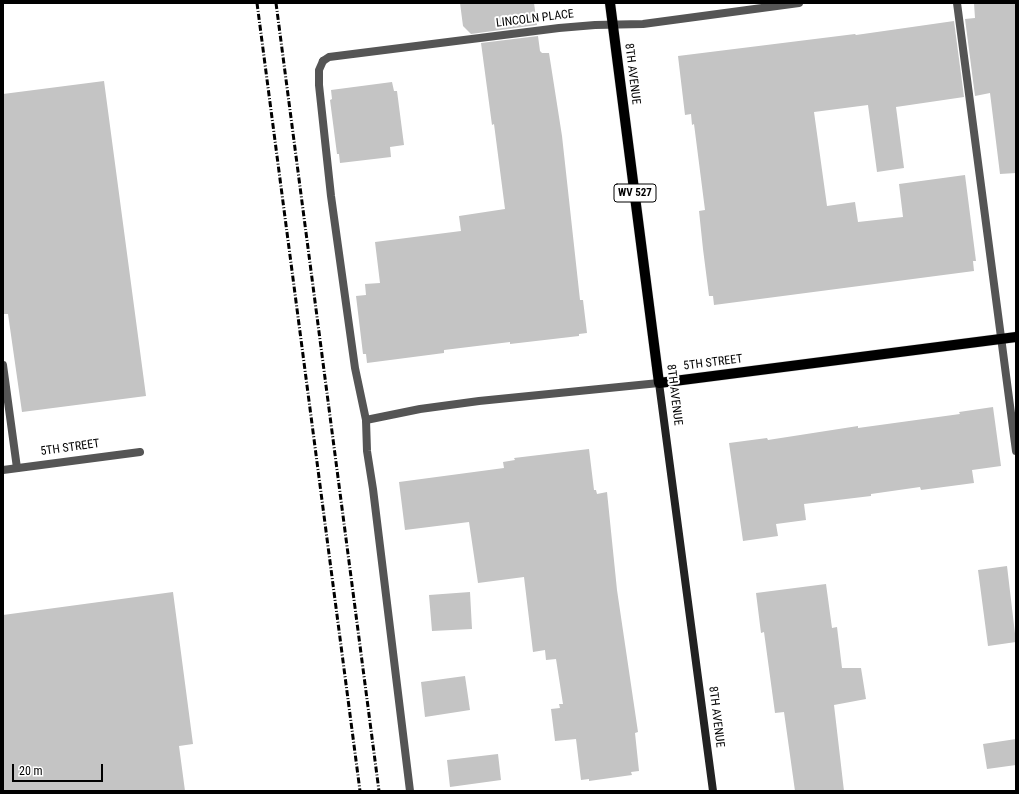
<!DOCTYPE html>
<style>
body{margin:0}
#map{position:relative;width:1019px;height:794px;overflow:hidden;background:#fff;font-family:"Roboto Condensed",sans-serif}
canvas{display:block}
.frame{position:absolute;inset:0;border:4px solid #000;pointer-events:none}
.scale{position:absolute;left:12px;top:764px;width:91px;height:18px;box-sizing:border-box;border:2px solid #000;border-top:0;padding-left:5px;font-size:12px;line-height:14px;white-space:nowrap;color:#000;-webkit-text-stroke:3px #fff;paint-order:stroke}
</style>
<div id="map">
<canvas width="1019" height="794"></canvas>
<div class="frame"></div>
<div class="scale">20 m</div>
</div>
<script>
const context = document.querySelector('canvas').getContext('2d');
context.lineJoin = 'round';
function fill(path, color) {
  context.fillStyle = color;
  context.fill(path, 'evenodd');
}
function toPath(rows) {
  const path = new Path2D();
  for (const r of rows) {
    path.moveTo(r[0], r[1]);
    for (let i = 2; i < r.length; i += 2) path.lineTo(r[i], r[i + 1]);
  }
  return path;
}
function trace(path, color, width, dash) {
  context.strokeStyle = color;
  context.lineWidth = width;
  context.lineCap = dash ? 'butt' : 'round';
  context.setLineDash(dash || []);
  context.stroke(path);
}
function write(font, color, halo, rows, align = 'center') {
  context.font = font + ' "Roboto Condensed",sans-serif';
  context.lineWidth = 4;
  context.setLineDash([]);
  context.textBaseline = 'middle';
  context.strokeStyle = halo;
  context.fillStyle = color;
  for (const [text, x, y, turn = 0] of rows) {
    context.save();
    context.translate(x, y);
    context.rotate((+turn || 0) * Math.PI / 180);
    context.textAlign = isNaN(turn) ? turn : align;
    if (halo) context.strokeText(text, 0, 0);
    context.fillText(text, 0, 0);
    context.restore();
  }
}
fill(toPath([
 [460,3,534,3,537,25,471,34,463,26],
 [974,3,1016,3,1016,173,1000,174,990,93,975,96,965,19,975,18],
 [954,21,964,97,896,107,904,168,877,172,868,105,814,112,827,206,855,202,858,222,903,217,899,184,965,175,976,261,973,261,974,271,714,305,713,296,709,296,703,249,699,211,705,210,694,124,692,125,691,114,685,115,678,56,855,34,856,35],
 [538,36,540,51,542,53,549,53,562,136,580,300,583,300,587,333,579,334,579,336,510,344,510,342,444,350,444,353,367,363,366,354,363,354,356,296,366,295,365,284,380,283,375,242,461,231,459,216,505,209,494,124,492,125,481,43],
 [104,81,146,396,22,412,8,314,3,314,3,94],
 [392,82,394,91,397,91,404,145,390,147,391,157,340,163,339,154,337,154,330,100,332,99,331,90],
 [993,407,1001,466,972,470,974,483,921,490,920,487,871,494,871,496,804,504,806,520,776,524,778,536,743,541,729,443,767,438,768,440,858,426,858,428,960,414,959,412],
 [589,449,594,490,596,490,597,494,607,492,617,590,638,732,635,733,639,771,631,772,632,775,589,781,589,779,581,780,576,739,555,741,551,709,560,708,559,704,563,704,556,659,546,660,545,650,533,652,524,577,478,583,469,522,405,530,399,482,504,468,503,462,515,460,514,458],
 [1007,566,1016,642,988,646,978,570],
 [826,584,832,628,837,627,842,668,861,668,866,699,834,705,844,791,795,791,784,712,775,713,764,632,761,633,756,593],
 [173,592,193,744,179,746,185,791,3,791,3,615],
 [470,592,472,629,432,631,429,595],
 [465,676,470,710,425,717,421,682],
 [1016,739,1016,765,987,769,983,744],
 [498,754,501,780,450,787,447,760]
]), '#c4c4c4');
const primary = toPath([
 [610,3,659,383,1016,337]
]);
trace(primary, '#dbdbdb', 11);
trace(toPath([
 [957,3,1016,451],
 [323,61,319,70,319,85,331,196,355,368,366,420,367,451,373,489,410,791],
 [3,365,17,468]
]), '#555', 8);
trace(toPath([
 [323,61,329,57,559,28,595,25,643,24,799,3],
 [366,420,420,409,479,401,659,383],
 [3,470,140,452]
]), '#555', 8);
trace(toPath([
 [659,383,713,791]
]), '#222', 8);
trace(primary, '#000', 10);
trace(toPath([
 [257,3,360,791],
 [276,3,379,791]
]), '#000', 3, [6, 2, 1, 2]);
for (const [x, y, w] of [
 [635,193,42]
]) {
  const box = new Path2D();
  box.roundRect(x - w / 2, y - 9, w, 18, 3);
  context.fillStyle = '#fff';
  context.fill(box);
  trace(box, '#000', 1);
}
write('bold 11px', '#000', null, [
 ["WV 527",635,193]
]);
write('12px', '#000', '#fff', [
 ["LINCOLN PLACE",535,19,-7],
 ["8TH AVENUE",632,74,83],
 ["5TH STREET",713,363,-7],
 ["8TH AVENUE",674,395,83],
 ["5TH STREET",70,448,-8],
 ["8TH AVENUE",716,717,83]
]);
</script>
